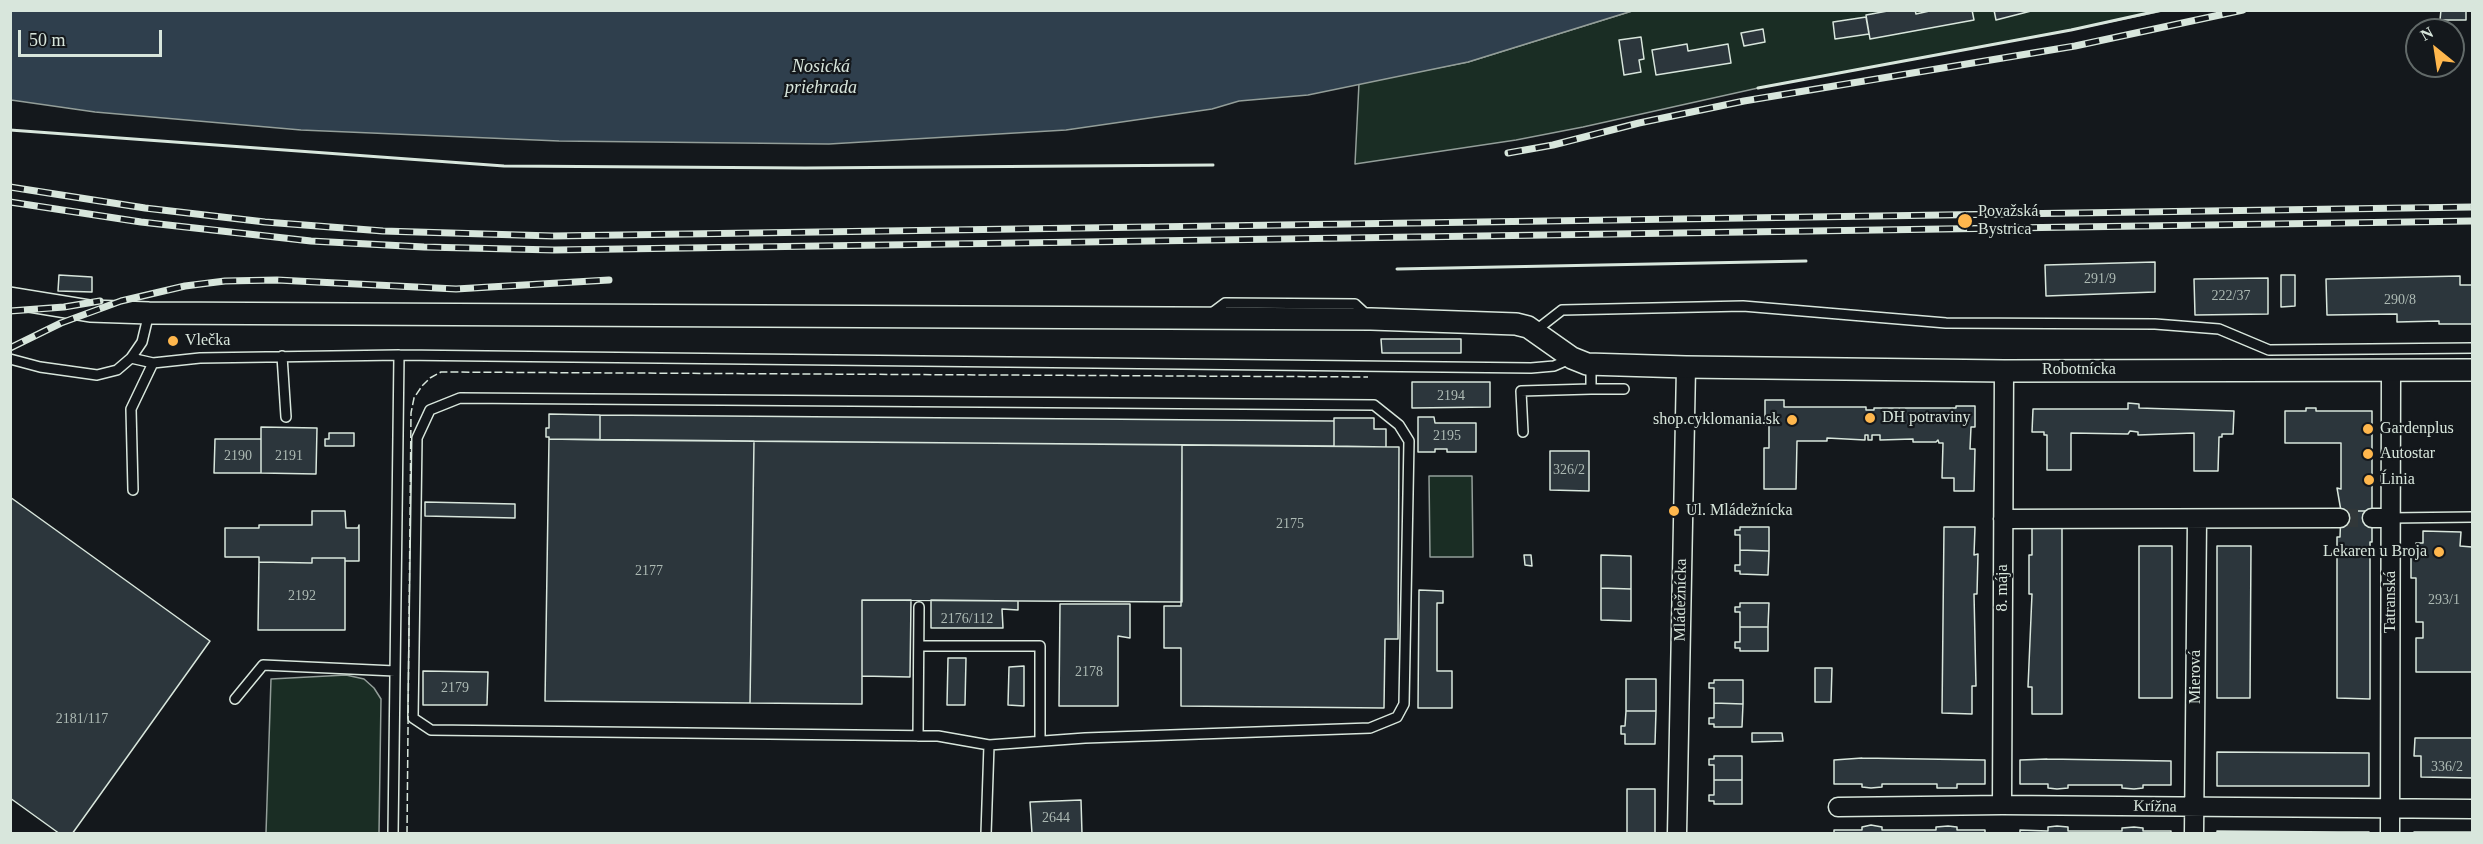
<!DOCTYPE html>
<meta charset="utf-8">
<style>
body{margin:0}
#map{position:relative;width:2483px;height:844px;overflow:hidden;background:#14181c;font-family:Georgia,serif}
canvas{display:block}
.frame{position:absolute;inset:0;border:12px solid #d8e6dc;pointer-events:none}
.north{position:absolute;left:2405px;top:18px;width:60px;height:60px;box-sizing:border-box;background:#14181c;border:2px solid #626a69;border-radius:50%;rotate:330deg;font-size:16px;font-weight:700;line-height:24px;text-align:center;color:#d8e6dc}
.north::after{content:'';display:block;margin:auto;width:21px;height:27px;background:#ffb74d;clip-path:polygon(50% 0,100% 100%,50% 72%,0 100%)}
.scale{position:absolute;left:18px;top:30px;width:144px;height:27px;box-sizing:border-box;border:3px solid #d8e6dc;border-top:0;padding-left:8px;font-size:18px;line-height:21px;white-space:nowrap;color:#d8e6dc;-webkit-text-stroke:4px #14181c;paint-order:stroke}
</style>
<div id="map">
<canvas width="2483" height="844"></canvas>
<div class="frame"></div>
<div class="north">N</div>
<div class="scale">50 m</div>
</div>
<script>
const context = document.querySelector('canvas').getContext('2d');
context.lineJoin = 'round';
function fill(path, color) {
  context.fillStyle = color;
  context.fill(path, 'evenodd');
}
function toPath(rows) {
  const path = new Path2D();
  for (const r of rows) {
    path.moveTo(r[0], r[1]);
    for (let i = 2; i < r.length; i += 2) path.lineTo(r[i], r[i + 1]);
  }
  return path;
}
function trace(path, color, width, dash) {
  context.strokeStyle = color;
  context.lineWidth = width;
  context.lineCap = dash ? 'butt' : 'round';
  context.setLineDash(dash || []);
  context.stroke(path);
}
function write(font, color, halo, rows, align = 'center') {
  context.font = font + ' Georgia,serif';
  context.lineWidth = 4.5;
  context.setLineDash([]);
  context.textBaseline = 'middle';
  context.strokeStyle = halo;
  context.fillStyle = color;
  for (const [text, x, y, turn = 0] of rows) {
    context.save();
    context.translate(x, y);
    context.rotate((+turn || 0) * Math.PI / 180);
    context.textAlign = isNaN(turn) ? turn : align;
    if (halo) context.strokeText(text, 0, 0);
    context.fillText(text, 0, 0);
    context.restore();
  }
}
const green = toPath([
 [1632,11,2162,11,2071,30,1758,88,1583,127,1516,140,1355,164,1359,83,1468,62,1632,11],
 [1429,476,1472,476,1473,557,1430,557,1429,476],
 [346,675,364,679,374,688,381,699,379,833,266,833,271,679,346,675]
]);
fill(green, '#1a2d24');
trace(green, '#939e99', 1.5);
const water = toPath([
 [11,10,1632,10,1632,11,1468,62,1308,95,1239,101,1212,109,1066,130,829,144,559,141,301,130,95,112,11,100,11,10]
]);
fill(water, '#2f3f4d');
trace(water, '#939e99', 1.5);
const building = toPath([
 [1893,10,1915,10,1916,14,1934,10,1972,10,1974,20,1870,39,1866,15,1893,10],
 [1994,10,2035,10,1996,20,1994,10],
 [2441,10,2466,10,2466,20,2440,20,2441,10],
 [1866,17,1869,34,1835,39,1833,22,1866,17],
 [1763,29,1765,42,1744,46,1741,33,1763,29],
 [1641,37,1644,59,1639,60,1641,72,1624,75,1619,40,1641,37],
 [1687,44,1688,51,1728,44,1731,63,1656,75,1652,50,1687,44],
 [2155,262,2155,292,2046,296,2045,265,2155,262],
 [59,275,92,277,92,292,58,291,59,275],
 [2281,275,2295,275,2295,306,2281,307,2281,275],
 [2460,276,2460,285,2472,285,2472,324,2439,324,2439,321,2397,322,2397,314,2327,315,2326,279,2460,276],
 [2268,278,2268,314,2195,315,2194,279,2268,278],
 [1381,339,1461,339,1461,353,1382,353,1381,339],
 [1412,382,1490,382,1490,407,1412,408,1412,382],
 [1765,400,1784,400,1784,407,1866,407,1866,410,1874,410,1874,408,1956,408,1956,406,1975,406,1975,427,1971,427,1970,449,1975,449,1974,491,1954,491,1954,478,1942,478,1943,443,1939,443,1938,440,1936,442,1913,442,1913,439,1880,440,1880,435,1872,435,1872,440,1868,440,1868,435,1865,435,1865,440,1827,438,1827,441,1797,441,1796,489,1764,489,1764,448,1769,448,1769,425,1765,425,1765,400],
 [2128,403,2139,404,2139,408,2234,411,2233,434,2222,434,2222,437,2219,437,2218,471,2194,471,2194,433,2138,435,2138,432,2130,431,2128,434,2071,433,2071,470,2047,470,2047,435,2044,435,2044,432,2032,432,2033,409,2128,409,2128,403],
 [2306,408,2316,408,2316,411,2372,411,2372,511,2341,511,2337,488,2341,489,2341,443,2285,443,2285,411,2306,411,2306,408],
 [549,414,600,415,600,440,549,439,549,437,546,437,546,428,549,428,549,414],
 [600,415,1334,421,1334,446,600,440,600,415],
 [1418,417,1434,417,1435,423,1476,423,1476,452,1447,452,1447,449,1435,449,1435,452,1418,452,1418,417],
 [1334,418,1374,418,1374,429,1386,429,1386,447,1334,446,1334,418],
 [261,427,317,428,316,474,261,473,261,427],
 [329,433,354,433,354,446,325,446,325,439,329,439,329,433],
 [215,439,261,439,261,473,214,473,215,439],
 [549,439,754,441,750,703,545,701,549,439],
 [754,441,1182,445,1182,602,862,600,862,704,750,703,754,441],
 [1182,445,1399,447,1398,639,1385,639,1384,708,1181,706,1181,648,1164,648,1164,606,1181,606,1182,445],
 [1550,451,1589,451,1589,491,1550,490,1550,451],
 [10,497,210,641,72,834,60,834,10,798,10,497],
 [425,502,515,504,515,518,425,516,425,502],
 [312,511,345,511,346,528,358,528,359,525,359,561,345,561,345,558,312,558,312,563,259,562,259,557,225,557,225,528,259,528,259,525,312,525,312,511],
 [2341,511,2372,511,2372,542,2370,542,2370,547,2337,547,2337,537,2340,537,2341,511],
 [1740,527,1769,527,1769,551,1740,550,1740,535,1735,535,1735,530,1740,530,1740,527],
 [1944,527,1975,527,1974,555,1978,554,1977,594,1974,594,1976,686,1972,686,1972,714,1942,713,1944,527],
 [2032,528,2062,528,2062,714,2032,714,2032,687,2028,687,2032,594,2029,594,2029,555,2032,555,2032,528],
 [2423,531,2461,532,2460,546,2472,547,2472,672,2416,672,2416,638,2423,638,2423,622,2416,622,2416,578,2411,578,2411,554,2416,554,2416,543,2423,543,2423,531],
 [2139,546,2172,546,2172,698,2139,698,2139,546],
 [2217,546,2251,546,2250,698,2217,698,2217,546],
 [2337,547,2370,547,2370,699,2337,698,2337,547],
 [1740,550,1769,551,1768,575,1740,574,1740,571,1735,571,1735,565,1740,565,1740,550],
 [1524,555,1531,555,1532,566,1525,565,1524,555],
 [1601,555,1631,556,1631,589,1601,588,1601,555],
 [312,558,345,558,345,630,258,630,259,562,312,563,312,558],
 [1601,588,1631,589,1631,621,1601,620,1601,588],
 [1419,590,1443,591,1443,603,1437,603,1437,671,1452,671,1452,708,1418,708,1419,590],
 [862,600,911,600,910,677,862,676,862,600],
 [931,600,1018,601,1018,610,1002,609,1003,628,931,628,931,600],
 [1740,603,1769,603,1768,627,1740,627,1740,612,1735,612,1735,607,1740,607,1740,603],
 [1060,604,1130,604,1130,638,1118,636,1118,706,1059,706,1060,604],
 [1740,627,1768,627,1768,651,1740,651,1740,648,1735,648,1735,642,1740,642,1740,627],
 [948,658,966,658,965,705,947,705,948,658],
 [1024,666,1024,706,1008,705,1009,667,1024,666],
 [1815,668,1832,668,1831,702,1815,702,1815,668],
 [423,671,488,672,487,705,423,705,423,671],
 [1626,679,1656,679,1656,711,1626,711,1626,679],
 [1714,680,1743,680,1743,704,1714,703,1714,688,1709,688,1709,683,1714,683,1714,680],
 [1714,703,1743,704,1742,727,1714,727,1714,724,1709,724,1709,718,1714,718,1714,703],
 [1626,711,1656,711,1655,744,1625,744,1625,734,1621,734,1621,726,1625,726,1626,711],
 [1752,733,1782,733,1783,741,1752,742,1752,733],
 [2415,738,2472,738,2472,778,2421,777,2421,756,2414,756,2415,738],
 [2217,752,2369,753,2369,786,2217,786,2217,752],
 [1714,756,1742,756,1742,780,1714,780,1714,765,1709,765,1709,759,1714,759,1714,756],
 [1862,758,1985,760,1985,784,1957,784,1957,788,1937,788,1937,784,1882,784,1882,787,1871,788,1862,787,1862,784,1834,784,1834,760,1862,758],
 [2047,759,2171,761,2171,785,2143,785,2143,788,2134,789,2122,788,2122,785,2068,785,2068,788,2057,789,2048,788,2048,784,2020,784,2020,760,2047,759],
 [1714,780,1742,780,1742,804,1714,804,1714,801,1709,801,1709,795,1714,795,1714,780],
 [1627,789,1655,789,1655,834,1627,834,1627,789],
 [1081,800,1082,834,1032,834,1030,802,1081,800],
 [1871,825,1882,827,1882,830,1936,830,1936,827,1948,826,1957,827,1957,830,1985,830,1985,834,1834,834,1834,830,1862,830,1862,827,1871,825],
 [2057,826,2068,827,2068,831,2122,831,2122,828,2134,827,2143,828,2143,831,2171,831,2171,834,2020,834,2020,830,2048,831,2048,827,2057,826],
 [2217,831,2338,832,2369,832,2217,834,2217,831],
 [2414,832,2472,832,2472,834,2414,834,2414,832]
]);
fill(building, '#2c363c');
trace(building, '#d8e6dc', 1.5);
trace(toPath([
 [2340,518,2372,518]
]), '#313739', 18, [18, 9]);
const service = toPath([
 [1209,315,1225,303,1355,304,1369,317],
 [1535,331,1562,310,1743,306,1946,323,2155,324,2219,329,2269,350,2472,348],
 [282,356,286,417],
 [131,358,153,363,200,358,399,355,1531,368,1554,366,1570,359],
 [10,359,40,367,97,375,117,370,131,358,142,342,149,313],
 [1591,389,1624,389],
 [1523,432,1521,391,1591,389,1591,363],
 [133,490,131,409,153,363],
 [2391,518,2472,517],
 [919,646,1040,646,1040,741],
 [235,699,263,665,395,671],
 [918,736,919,607],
 [393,834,399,355],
 [986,834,989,745,1085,738,1370,728,1397,717,1404,704,1409,441,1399,425,1374,405,460,398,430,410,417,438,413,718,431,730,938,736,989,745]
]);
const minor = toPath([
 [2372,518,2391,518],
 [2003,519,2340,518],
 [2002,805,2004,371],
 [1838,807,2002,805,2472,809],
 [1677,834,1686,367],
 [2194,834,2197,520],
 [2390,834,2391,370]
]);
const tertiary = toPath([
 [10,298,90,311,149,313,1371,319,1516,324,1528,327,1572,358,1587,364,1686,367,2004,371,2472,370]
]);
trace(service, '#d8e6dc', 12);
trace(minor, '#d8e6dc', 21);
trace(tertiary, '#d8e6dc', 24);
trace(service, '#14181c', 9);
trace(minor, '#14181c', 18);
trace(tertiary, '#14181c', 21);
const rail = toPath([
 [1508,153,1553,145,1639,123,1744,101,2075,46,2243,10],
 [10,187,145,208,265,222,383,231,553,236,2472,207],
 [10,202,141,222,311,241,424,247,554,250,2472,221],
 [10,311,64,307,100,301],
 [10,348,61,323,121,301,185,286,225,281,277,280,456,289,609,280]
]);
trace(rail, '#d8e6dc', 7);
trace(rail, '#14181c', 4.5, [14]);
trace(toPath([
 [407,834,411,413,414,398,422,386,430,378,441,372,1368,377]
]), '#d8e6dc', 1.5, [8, 3]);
trace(toPath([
 [1758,88,2071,30,2162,10],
 [10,130,504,166,805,168,1213,165],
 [1397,269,1806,261]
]), '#d8e6dc', 3);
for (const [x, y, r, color] of [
 [1965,221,8,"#ffb74d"],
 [173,341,6,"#ffb74d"],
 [1870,418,6,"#ffb74d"],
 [1792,420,6,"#ffb74d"],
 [2368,429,6,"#ffb74d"],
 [2368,454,6,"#ffb74d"],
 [2369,480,6,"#ffb74d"],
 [1674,511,6,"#ffb74d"],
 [2439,552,6,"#ffb74d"]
]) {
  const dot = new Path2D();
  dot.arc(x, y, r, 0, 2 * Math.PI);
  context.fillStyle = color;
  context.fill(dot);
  trace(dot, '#14181c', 2);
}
write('14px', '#adbab4', null, [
 ["291/9",2100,279],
 ["222/37",2231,296],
 ["290/8",2400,300],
 ["2194",1451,396],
 ["2195",1447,436],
 ["2190",238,456],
 ["2191",289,456],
 ["326/2",1569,470],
 ["2175",1290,524],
 ["2177",649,571],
 ["2192",302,596],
 ["293/1",2444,600],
 ["2176/112",967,619],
 ["2178",1089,672],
 ["2179",455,688],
 ["2181/117",82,719],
 ["336/2",2447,767],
 ["2644",1056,818]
]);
write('16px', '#d8e6dc', '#14181c', [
 ["Považská",1978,212],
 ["Bystrica",1978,230],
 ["Vlečka",185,341],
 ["DH potraviny",1882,418],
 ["shop.cyklomania.sk",1780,420,"right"],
 ["Gardenplus",2380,429],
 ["Autostar",2380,454],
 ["Ĺinia",2381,480],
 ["Ul. Mládežnícka",1686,511],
 ["Lekaren u Broja",2427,552,"right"]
], 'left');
write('16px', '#d8e6dc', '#14181c', [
 ["Robotnícka",2079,370],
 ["8. mája",2003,588,-90],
 ["Mládežnícka",1681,600,-89],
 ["Tatranská",2391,602,-90],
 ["Mierová",2196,677,-90],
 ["Krížna",2155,807,1]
]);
write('italic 18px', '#d8e6dc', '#14181c', [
 ["Nosická",821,67],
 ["priehrada",821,88]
]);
</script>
